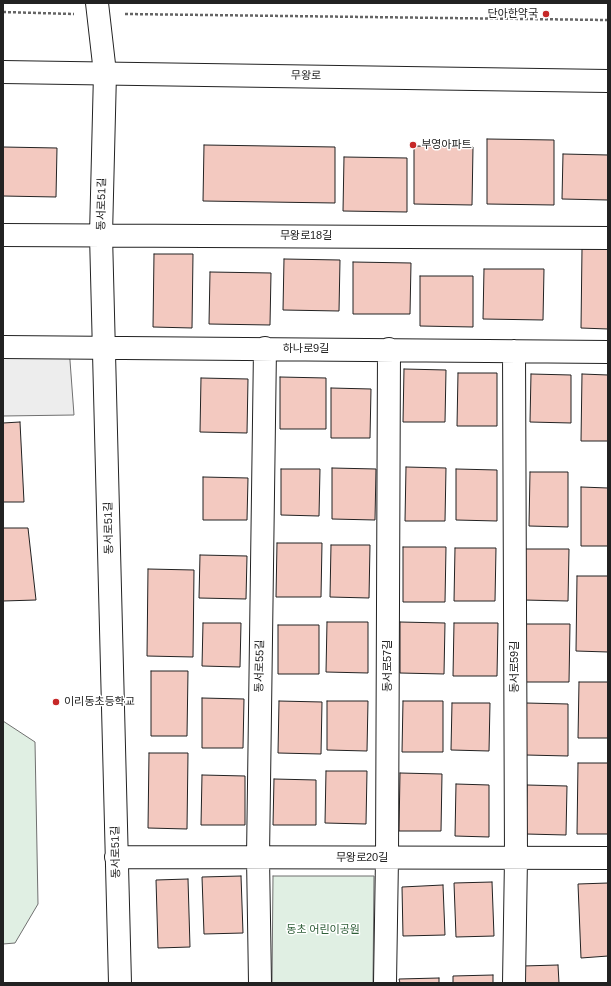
<!DOCTYPE html>
<meta charset="utf-8">
<style>
body{margin:0}
#map{position:relative;width:611px;height:986px;overflow:hidden;background:#fff;font-family:Helvetica,sans-serif}
canvas{display:block}
.frame{position:absolute;inset:0;border:4px solid #222;pointer-events:none}
</style>
<div id="map">
<canvas width="611" height="986"></canvas>
<div class="frame"></div>
</div>
<script>
const context = document.querySelector('canvas').getContext('2d');
context.lineJoin = 'round';
function fill(path, color) {
  context.fillStyle = color;
  context.fill(path, 'evenodd');
}
function toPath(rows) {
  const path = new Path2D();
  for (const r of rows) {
    path.moveTo(r[0], r[1]);
    for (let i = 2; i < r.length; i += 2) path.lineTo(r[i], r[i + 1]);
  }
  return path;
}
function trace(path, color, width, dash) {
  context.strokeStyle = color;
  context.lineWidth = width;
  context.lineCap = dash ? 'butt' : 'round';
  context.setLineDash(dash || []);
  context.stroke(path);
}
function write(font, color, halo, rows, align = 'center') {
  context.font = font + ' Helvetica,"Noto Sans KR",sans-serif';
  context.lineWidth = 3;
  context.setLineDash([]);
  context.textBaseline = 'middle';
  context.strokeStyle = halo;
  context.fillStyle = color;
  for (const [text, x, y, turn = 0] of rows) {
    context.save();
    context.translate(x, y);
    context.rotate((+turn || 0) * Math.PI / 180);
    context.textAlign = isNaN(turn) ? turn : align;
    if (halo) context.strokeText(text, 0, 0);
    context.fillText(text, 0, 0);
    context.restore();
  }
}
const green = toPath([
 [3,721,35,742,38,904,15,943,3,944,3,721],
 [273,876,374,876,373,983,272,983,273,876]
]);
fill(green, '#e0efe3');
trace(green, '#6f6f6f', 1);
const parking = toPath([
 [69,347,74,415,3,416,3,348,69,347]
]);
fill(parking, '#ededed');
trace(parking, '#6f6f6f', 1);
const building = toPath([
 [487,139,554,140,554,205,487,204,487,139],
 [204,145,335,147,335,203,203,201,204,145],
 [414,146,473,147,472,205,414,204,414,146],
 [3,147,57,148,56,197,3,196,3,147],
 [563,154,608,155,608,200,562,199,563,154],
 [344,157,407,158,407,212,343,211,344,157],
 [582,249,608,249,608,329,581,328,582,249],
 [154,254,193,254,192,328,153,327,154,254],
 [284,259,340,260,339,311,283,310,284,259],
 [353,262,411,263,410,314,353,314,353,262],
 [484,269,544,269,543,320,483,319,484,269],
 [210,272,271,273,270,325,209,324,210,272],
 [420,276,473,276,473,327,420,326,420,276],
 [404,369,446,370,445,422,403,422,404,369],
 [458,373,497,373,497,426,457,426,458,373],
 [531,374,571,375,571,423,530,422,531,374],
 [582,374,608,375,608,441,581,441,582,374],
 [280,377,326,378,326,429,280,429,280,377],
 [201,378,248,379,247,433,200,432,201,378],
 [331,388,371,389,370,438,331,438,331,388],
 [20,422,24,502,3,502,3,423,20,422],
 [406,467,446,468,445,521,405,521,406,467],
 [332,468,376,469,375,520,332,519,332,468],
 [281,469,320,469,319,516,281,515,281,469],
 [456,469,497,470,497,521,456,520,456,469],
 [530,472,568,472,568,527,529,526,530,472],
 [203,477,248,478,247,520,203,520,203,477],
 [581,487,608,488,608,546,581,546,581,487],
 [3,528,28,528,36,600,3,601,3,528],
 [277,543,322,543,321,597,276,597,277,543],
 [331,545,370,545,369,598,330,597,331,545],
 [403,547,446,547,445,602,403,602,403,547],
 [455,548,496,548,495,601,454,601,455,548],
 [525,549,569,549,568,601,524,600,525,549],
 [200,555,247,556,246,599,199,598,200,555],
 [148,569,194,570,193,657,147,656,148,569],
 [577,576,608,576,608,652,576,651,577,576],
 [327,622,368,622,368,673,326,672,327,622],
 [400,622,445,623,444,674,400,673,400,622],
 [203,623,241,623,240,667,202,666,203,623],
 [454,623,498,623,497,676,453,676,454,623],
 [524,624,570,624,569,682,524,682,524,624],
 [278,625,319,625,319,674,278,674,278,625],
 [151,671,188,671,187,736,151,736,151,671],
 [579,682,608,682,608,738,578,738,579,682],
 [202,698,244,699,243,748,202,748,202,698],
 [279,701,322,702,321,754,278,753,279,701],
 [327,701,368,701,367,751,327,750,327,701],
 [403,701,443,701,443,752,402,752,403,701],
 [452,703,490,703,489,751,451,750,452,703],
 [526,703,568,704,568,756,526,755,526,703],
 [149,753,188,753,187,829,148,828,149,753],
 [578,763,608,763,608,834,577,834,578,763],
 [326,771,367,771,366,824,325,823,326,771],
 [400,773,442,774,441,831,399,831,400,773],
 [202,775,245,776,245,825,201,825,202,775],
 [274,779,316,780,316,825,273,825,274,779],
 [456,784,489,785,489,837,455,836,456,784],
 [527,785,567,786,566,835,526,834,527,785],
 [241,876,243,933,204,934,202,877,241,876],
 [188,879,190,947,158,948,156,880,188,879],
 [492,882,494,936,456,937,454,883,492,882],
 [608,883,608,956,581,958,578,884,608,883],
 [443,885,445,935,403,936,402,887,443,885],
 [558,965,559,983,524,983,523,966,558,965],
 [493,975,493,983,453,983,453,976,493,975],
 [439,978,439,983,400,983,399,979,439,978]
]);
fill(building, '#f3c9c0');
trace(building, '#222', 1);
const street = toPath([
 [97,3,105,73,101,235,120,983],
 [3,235,608,238],
 [3,347,608,352],
 [514,351,516,858,514,983],
 [116,857,608,858],
 [260,983,258,857,265,348],
 [385,983,387,858,389,349]
]);
const secondary = toPath([
 [3,72,608,81]
]);
trace(street, '#222', 24);
trace(secondary, '#222', 24);
trace(toPath([
 [3,12,74,14],
 [125,14,608,20]
]), '#646464', 2.5, [3, 2]);
trace(street, '#fff', 22);
trace(secondary, '#fff', 22);
for (const [x, y, r, color] of [
 [546,14,4,"#c62828"],
 [413,145,4,"#c62828"],
 [56,702,4,"#c62828"]
]) {
  const dot = new Path2D();
  dot.arc(x, y, r, 0, 2 * Math.PI);
  context.fillStyle = color;
  context.fill(dot);
  trace(dot, '#fff', 1.5);
}
write('11px', '#222', '#fff', [
 ["단아한약국",538,14,"right"],
 ["부영아파트",421,145],
 ["이리동초등학교",64,702]
], 'left');
write('11px', '#222', '#fff', [
 ["무왕로",306,76,1],
 ["동서로51길",102,204,-89],
 ["무왕로18길",306,236],
 ["하나로9길",306,349],
 ["동서로51길",109,528,-91],
 ["동서로55길",260,666,-89],
 ["동서로57길",388,666,-90],
 ["동서로59길",515,667,-90],
 ["동서로51길",116,852,-91],
 ["무왕로20길",362,858]
]);
write('11px', '#2f5e38', '#fff', [
 ["동초 어린이공원",323,930]
]);
</script>
